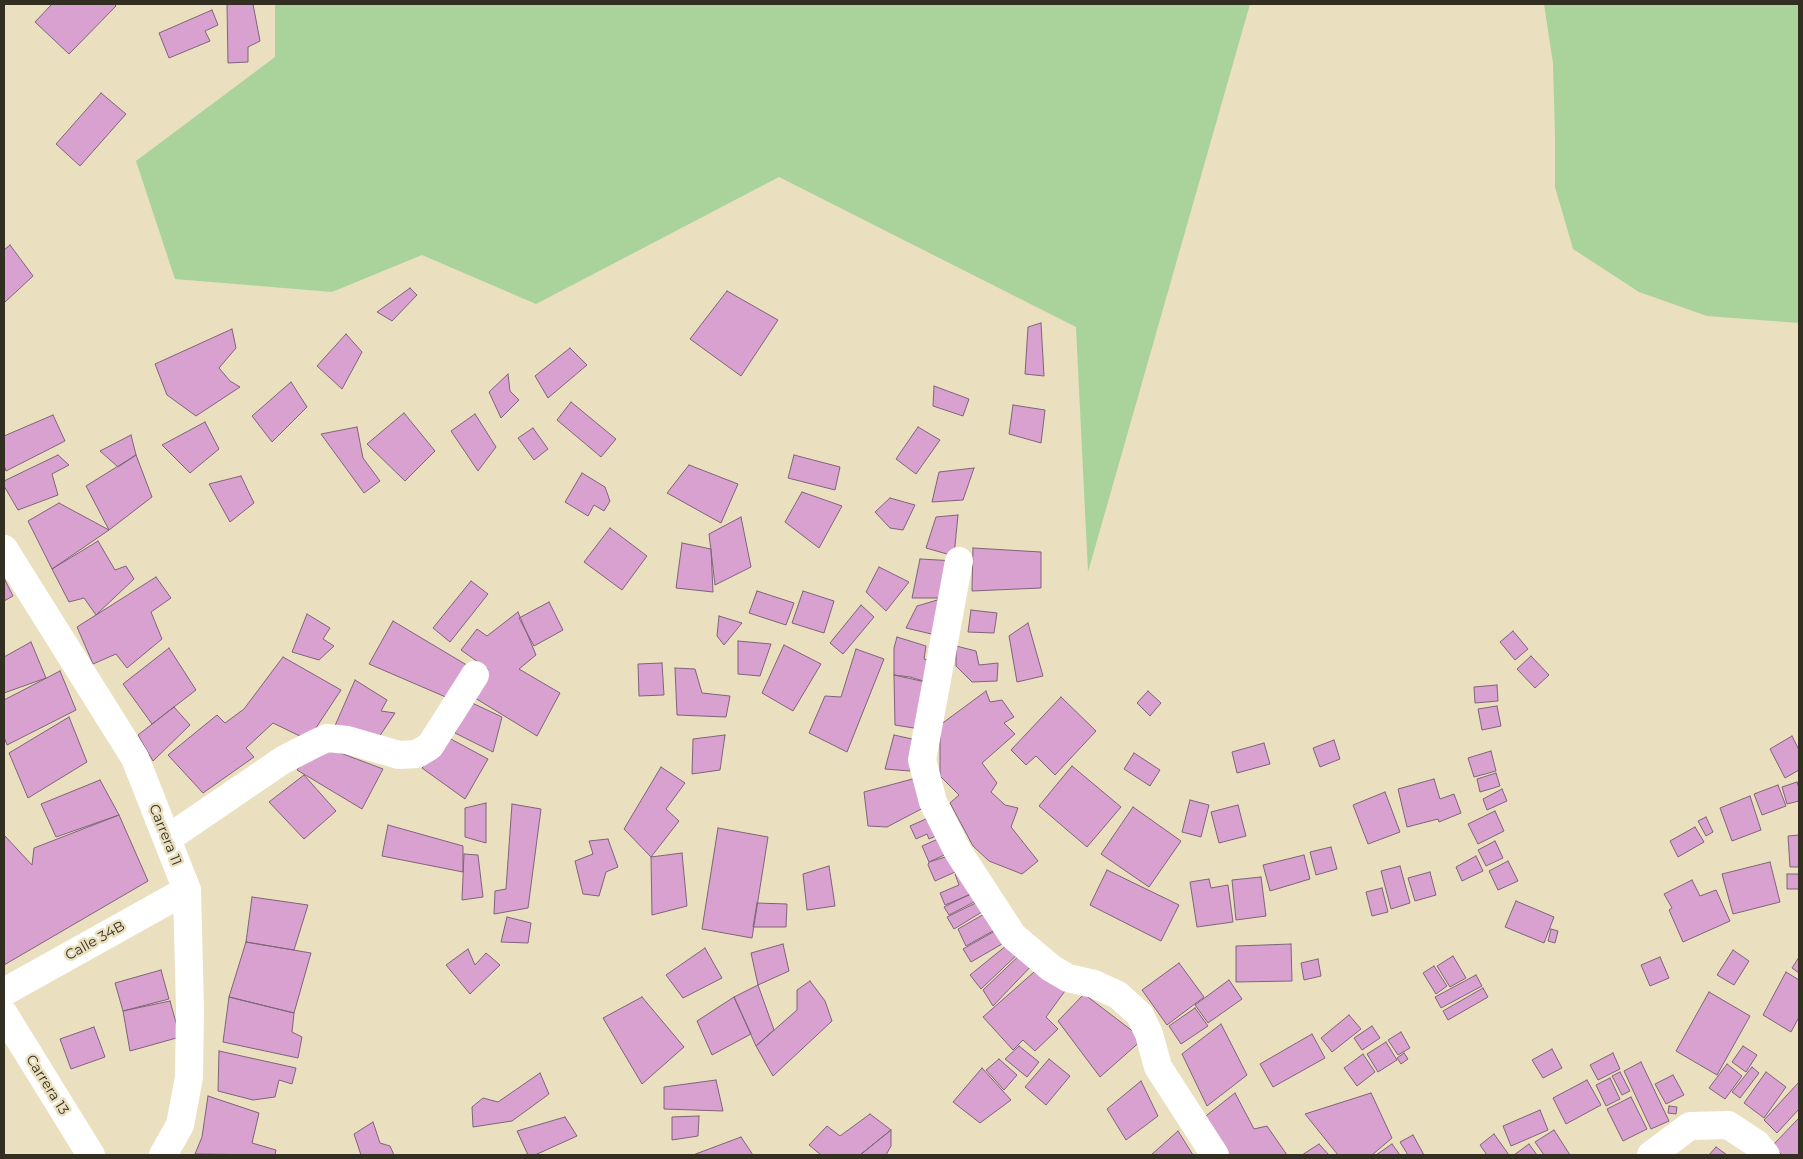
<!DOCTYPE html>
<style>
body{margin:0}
#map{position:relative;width:1803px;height:1159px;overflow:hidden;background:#eadfbe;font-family:Montserrat,sans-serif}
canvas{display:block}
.frame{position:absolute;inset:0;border:5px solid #322e21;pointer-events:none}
</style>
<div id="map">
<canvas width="1803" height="1159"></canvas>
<div class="frame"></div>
</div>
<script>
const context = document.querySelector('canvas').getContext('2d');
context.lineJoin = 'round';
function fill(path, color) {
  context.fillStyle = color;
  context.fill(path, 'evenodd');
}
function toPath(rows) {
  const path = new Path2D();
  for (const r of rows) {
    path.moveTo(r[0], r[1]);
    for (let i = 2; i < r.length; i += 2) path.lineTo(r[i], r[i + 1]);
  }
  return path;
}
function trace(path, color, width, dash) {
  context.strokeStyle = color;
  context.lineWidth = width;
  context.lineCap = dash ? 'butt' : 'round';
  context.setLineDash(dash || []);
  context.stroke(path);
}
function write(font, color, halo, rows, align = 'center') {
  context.font = font + ' Montserrat,sans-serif';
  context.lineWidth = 5;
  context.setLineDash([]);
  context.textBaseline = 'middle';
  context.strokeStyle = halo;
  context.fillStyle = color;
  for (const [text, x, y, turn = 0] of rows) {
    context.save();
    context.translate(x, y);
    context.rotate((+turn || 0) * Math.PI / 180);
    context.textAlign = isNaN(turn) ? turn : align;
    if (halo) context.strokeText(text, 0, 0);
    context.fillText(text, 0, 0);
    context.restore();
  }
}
fill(toPath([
 [275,4,1250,4,1088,572,1076,327,779,177,536,304,422,255,332,292,175,279,136,161,275,57],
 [1544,4,1799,4,1799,323,1707,316,1639,292,1573,249,1555,187,1555,135,1553,63]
]), '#aad29b');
const building = toPath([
 [52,4,114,4,116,6,69,54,35,22,52,4],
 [227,4,253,4,260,41,248,47,248,62,228,63,227,4],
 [212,10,218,25,205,31,210,41,169,58,159,33,212,10],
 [101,93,126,114,80,166,56,144,101,93],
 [10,245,33,276,4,303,4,250,10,245],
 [410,288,417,295,392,321,377,312,410,288],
 [727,291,778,320,741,376,690,339,727,291],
 [1041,323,1044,376,1025,374,1028,327,1041,323],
 [232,329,236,348,219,368,230,381,240,387,196,416,167,395,155,364,232,329],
 [346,334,362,352,342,389,317,366,346,334],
 [570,348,587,365,548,398,535,376,570,348],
 [508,374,510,391,519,400,501,418,489,392,508,374],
 [291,382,307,407,272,442,252,416,291,382],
 [934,386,969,399,963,416,933,406,934,386],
 [571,402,616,439,601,457,557,420,571,402],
 [1013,405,1045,410,1041,443,1009,434,1013,405],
 [404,413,435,451,405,481,367,444,404,413],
 [475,414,496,447,478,471,451,431,475,414],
 [53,415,65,441,6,471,4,465,4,436,53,415],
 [205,422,219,449,190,473,162,445,205,422],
 [357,427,363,458,380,481,364,493,321,434,357,427],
 [918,427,940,440,916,474,896,459,918,427],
 [533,428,548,449,534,460,518,438,533,428],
 [131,435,136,455,118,467,100,451,131,435],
 [58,455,69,465,52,474,58,495,18,510,4,486,4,481,58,455],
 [136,455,152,497,109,530,86,486,136,455],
 [794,455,840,467,835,490,788,478,794,455],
 [689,465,738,484,721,523,667,493,689,465],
 [974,468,963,500,932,502,939,472,974,468],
 [582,473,605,487,610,501,604,511,594,505,588,516,565,502,582,473],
 [241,476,254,503,230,522,209,484,241,476],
 [802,492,842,506,819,548,785,522,802,492],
 [890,498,915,505,903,530,890,528,875,512,890,498],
 [59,503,109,530,52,569,28,521,59,503],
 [958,515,954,556,926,548,936,517,958,515],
 [741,517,751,567,715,585,709,534,741,517],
 [610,528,647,556,622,590,584,562,610,528],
 [98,541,115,570,126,566,134,579,96,615,84,598,69,602,52,569,98,541],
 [682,543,711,549,713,592,676,588,682,543],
 [973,548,1041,552,1041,588,972,591,973,548],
 [920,559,956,561,944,598,912,598,920,559],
 [879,567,909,582,886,611,866,592,879,567],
 [156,577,171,598,151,612,162,639,127,668,116,654,93,664,77,627,156,577],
 [4,578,13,596,4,601,4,578],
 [471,581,488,594,450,642,433,628,471,581],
 [757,591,794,603,786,625,749,613,757,591],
 [803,591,834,601,824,633,792,623,803,591],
 [944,598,940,636,906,628,917,606,944,598],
 [549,602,563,630,534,646,519,618,549,602],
 [861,605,874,617,843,654,830,643,861,605],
 [971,610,997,613,994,633,968,632,971,610],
 [518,612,536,655,519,669,560,693,537,736,475,698,488,669,461,650,477,629,487,636,518,612],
 [307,614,330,628,323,639,334,646,319,660,292,652,307,614],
 [719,616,742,623,724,645,717,636,719,616],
 [393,621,475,670,455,701,369,664,393,621],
 [1028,623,1043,676,1017,682,1009,636,1028,623],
 [1513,631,1528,649,1515,660,1500,642,1513,631],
 [897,637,926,646,924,659,935,661,930,683,910,677,894,675,894,648,897,637],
 [738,641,771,644,760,676,738,674,738,641],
 [31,642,46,678,4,693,4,657,31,642],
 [784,645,821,664,793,711,762,693,784,645],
 [956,646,976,651,979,665,998,663,997,681,972,682,956,666,956,646],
 [169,648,196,690,152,724,123,684,169,648],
 [856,649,884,659,847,752,809,733,825,696,841,697,856,649],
 [1531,656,1549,675,1535,688,1517,669,1531,656],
 [283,657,341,690,308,740,273,723,246,748,254,757,203,793,168,755,217,715,225,723,244,709,283,657],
 [662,663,664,695,639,696,638,664,662,663],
 [675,668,695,669,702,693,730,696,726,717,677,715,675,668],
 [60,671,76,710,7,745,4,737,4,700,60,671],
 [894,675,930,683,920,729,895,725,894,675],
 [355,680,387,700,381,711,395,713,379,737,334,728,355,680],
 [1497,685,1498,701,1475,703,1474,687,1497,685],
 [986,691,990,702,1002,700,1014,717,1004,723,1015,734,982,763,997,783,991,792,1005,805,1018,808,1011,827,1038,861,1022,874,989,861,973,846,950,803,959,795,940,776,940,725,986,691],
 [1148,691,1161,703,1150,716,1137,703,1148,691],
 [1061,697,1096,731,1055,775,1036,756,1026,765,1011,750,1061,697],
 [470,702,502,717,493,752,455,733,470,702],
 [1497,706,1501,726,1482,730,1478,709,1497,706],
 [174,707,190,725,153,761,138,735,174,707],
 [69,717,87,762,28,798,9,753,69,717],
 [725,735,720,770,692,774,693,739,725,735],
 [894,735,921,741,910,771,885,769,894,735],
 [1792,736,1799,750,1799,770,1785,778,1770,749,1792,736],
 [449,738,488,759,465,799,422,768,449,738],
 [1334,740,1340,759,1320,767,1313,748,1334,740],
 [1264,743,1270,764,1237,773,1232,752,1264,743],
 [314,747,330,749,383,769,362,809,297,770,314,747],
 [1491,751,1496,771,1474,777,1468,758,1491,751],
 [1134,753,1160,770,1150,786,1124,769,1134,753],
 [1072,766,1121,807,1087,847,1039,806,1072,766],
 [661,767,685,783,666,809,679,821,651,857,624,829,661,767],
 [1496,773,1500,786,1480,792,1477,779,1496,773],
 [304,775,336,811,304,839,269,802,304,775],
 [920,777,927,806,887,827,868,826,864,792,920,777],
 [1434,779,1440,799,1454,794,1461,813,1439,822,1438,819,1407,827,1398,789,1434,779],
 [100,780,119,815,56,837,41,804,100,780],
 [1797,782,1799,788,1799,801,1787,804,1782,787,1797,782],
 [1778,785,1786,806,1762,815,1754,794,1778,785],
 [1502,789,1507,801,1487,810,1483,799,1502,789],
 [1385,792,1400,832,1368,844,1353,805,1385,792],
 [1750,796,1761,830,1732,841,1720,808,1750,796],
 [1190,800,1209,805,1201,837,1182,832,1190,800],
 [486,803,486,843,465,837,465,808,486,803],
 [512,804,541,809,528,908,494,914,495,891,506,889,512,804],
 [1238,805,1246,836,1219,843,1211,812,1238,805],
 [1133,807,1181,841,1149,887,1101,854,1133,807],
 [1495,811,1504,831,1478,844,1468,824,1495,811],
 [119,815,148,881,4,965,4,835,32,865,34,848,119,815],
 [935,815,941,834,929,839,927,834,916,839,910,826,935,815],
 [1706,817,1713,832,1706,836,1698,821,1706,817],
 [388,825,463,846,463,872,382,856,388,825],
 [1695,827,1704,842,1678,857,1670,841,1695,827],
 [718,828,768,837,752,938,702,929,718,828],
 [1799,835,1799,867,1790,867,1788,836,1799,835],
 [945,836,953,851,929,862,922,846,945,836],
 [608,839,618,867,606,872,599,896,583,894,575,861,593,854,589,841,608,839],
 [1495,841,1503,858,1486,866,1478,850,1495,841],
 [1331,847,1337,869,1316,875,1310,852,1331,847],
 [682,853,687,906,652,915,651,857,682,853],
 [958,853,964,868,935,881,928,865,929,862,958,853],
 [464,854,478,855,483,897,462,900,464,854],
 [1304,855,1310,879,1270,891,1263,865,1304,855],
 [1476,856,1483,871,1462,881,1456,867,1476,856],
 [1508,861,1518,881,1498,890,1489,871,1508,861],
 [1770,862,1780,902,1733,914,1722,874,1770,862],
 [829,866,835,906,807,910,803,874,829,866],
 [1400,866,1410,903,1391,909,1381,871,1400,866],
 [964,870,974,893,945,905,940,893,959,885,955,874,964,870],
 [1107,870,1179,905,1161,941,1090,905,1107,870],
 [1430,872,1436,895,1415,901,1408,878,1430,872],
 [1787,874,1799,874,1799,889,1787,889,1787,874],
 [1261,877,1266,916,1236,920,1232,880,1261,877],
 [1209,879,1211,888,1228,885,1233,922,1197,927,1190,882,1209,879],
 [1692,880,1700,896,1716,890,1730,921,1683,942,1669,910,1672,908,1664,894,1692,880],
 [1382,888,1388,912,1372,916,1366,892,1382,888],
 [972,893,976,901,949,915,944,907,972,893],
 [252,897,308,905,294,950,246,942,252,897],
 [984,899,990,907,954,929,947,917,984,899],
 [1516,901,1554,917,1544,943,1505,927,1516,901],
 [757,903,787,904,786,927,753,927,757,903],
 [991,910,1000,927,966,946,958,929,991,910],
 [507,917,531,923,528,943,501,942,507,917],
 [1551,929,1558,931,1555,943,1548,941,1551,929],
 [995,931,1002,944,971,962,963,949,995,931],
 [1012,941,1022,950,981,989,970,975,1012,941],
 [246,942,311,953,294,1013,229,997,246,942],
 [783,944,789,971,758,985,751,953,783,944],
 [1291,944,1292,981,1236,982,1236,946,1291,944],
 [705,948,722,978,683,998,666,975,705,948],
 [468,949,475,965,486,953,500,965,470,994,446,965,468,949],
 [1025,950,1037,960,993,1006,983,990,1025,950],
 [1733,950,1749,961,1734,985,1717,975,1733,950],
 [1453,956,1466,978,1450,987,1437,966,1453,956],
 [1660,957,1669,978,1650,986,1641,965,1660,957],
 [1799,957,1799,973,1792,968,1799,957],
 [1318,959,1321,976,1304,980,1301,963,1318,959],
 [1179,963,1204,997,1167,1025,1142,990,1179,963],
 [1042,965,1070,984,1046,1017,1058,1029,1035,1051,1023,1040,1013,1050,983,1017,1042,965],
 [1434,966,1447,986,1436,994,1423,973,1434,966],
 [161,970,169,999,123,1011,115,983,161,970],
 [1786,972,1799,980,1799,1017,1791,1032,1763,1015,1786,972],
 [1476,975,1482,986,1441,1008,1435,997,1476,975],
 [1229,980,1242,999,1208,1023,1195,1005,1229,980],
 [810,981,825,1001,832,1021,773,1076,756,1046,797,1010,797,990,810,981],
 [758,985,774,1030,756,1046,734,997,758,985],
 [1483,988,1488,997,1448,1020,1443,1011,1483,988],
 [1709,992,1750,1016,1717,1075,1676,1051,1709,992],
 [1084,994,1143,1039,1100,1077,1058,1021,1084,994],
 [229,997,294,1013,292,1032,302,1037,298,1058,223,1042,229,997],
 [642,997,684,1047,642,1084,603,1018,642,997],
 [734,997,751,1034,712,1055,697,1021,734,997],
 [170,1001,180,1037,130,1051,123,1011,170,1001],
 [1195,1008,1208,1026,1181,1044,1169,1026,1195,1008],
 [1349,1015,1361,1029,1332,1052,1321,1038,1349,1015],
 [1221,1024,1247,1075,1207,1106,1182,1054,1221,1024],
 [1372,1026,1380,1038,1362,1050,1354,1038,1372,1026],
 [94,1027,105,1057,71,1069,60,1039,94,1027],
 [1401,1032,1410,1048,1398,1055,1388,1040,1401,1032],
 [1312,1034,1325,1058,1273,1087,1260,1064,1312,1034],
 [1386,1042,1397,1060,1378,1072,1367,1054,1386,1042],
 [1019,1046,1039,1062,1027,1077,1005,1059,1019,1046],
 [1743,1046,1757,1055,1746,1072,1732,1062,1743,1046],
 [1552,1049,1562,1068,1543,1078,1532,1060,1552,1049],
 [219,1051,296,1068,292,1084,279,1080,275,1097,253,1100,218,1091,219,1051],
 [1404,1053,1408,1059,1401,1064,1397,1058,1404,1053],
 [1613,1053,1620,1069,1598,1080,1590,1065,1613,1053],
 [1363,1054,1375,1072,1357,1086,1344,1068,1363,1054],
 [999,1059,1017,1075,1004,1090,986,1070,999,1059],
 [1049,1059,1070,1076,1046,1105,1025,1087,1049,1059],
 [1641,1062,1669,1121,1651,1129,1624,1071,1641,1062],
 [1727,1064,1742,1076,1725,1099,1709,1088,1727,1064],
 [1752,1067,1759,1073,1740,1098,1732,1092,1752,1067],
 [982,1068,1011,1100,980,1123,953,1102,982,1068],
 [1620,1072,1630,1091,1622,1095,1612,1076,1620,1072],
 [1766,1072,1786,1087,1764,1118,1744,1103,1766,1072],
 [540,1073,549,1094,512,1121,473,1127,472,1107,483,1098,498,1102,540,1073],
 [1673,1075,1684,1095,1666,1104,1655,1084,1673,1075],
 [1610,1078,1620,1099,1606,1106,1596,1085,1610,1078],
 [716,1080,723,1111,664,1109,664,1087,716,1080],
 [1587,1080,1601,1105,1566,1124,1553,1098,1587,1080],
 [1141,1081,1158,1116,1126,1140,1107,1109,1141,1081],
 [1799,1082,1799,1109,1777,1133,1764,1120,1799,1082],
 [1235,1093,1254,1129,1267,1126,1287,1155,1225,1155,1202,1119,1235,1093],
 [1371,1093,1392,1138,1372,1155,1338,1155,1305,1114,1371,1093],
 [208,1096,259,1113,252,1143,276,1150,275,1155,195,1154,202,1137,208,1096],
 [1631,1097,1647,1129,1623,1141,1607,1109,1631,1097],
 [1669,1106,1677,1107,1676,1114,1668,1113,1669,1106],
 [1540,1110,1548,1130,1511,1146,1503,1126,1540,1110],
 [870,1114,891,1130,860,1155,821,1155,809,1145,827,1126,840,1136,870,1114],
 [699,1116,698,1136,672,1140,672,1117,699,1116],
 [565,1117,577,1136,535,1155,528,1155,517,1131,565,1117],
 [1799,1118,1799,1155,1782,1155,1772,1146,1799,1118],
 [373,1122,380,1143,390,1146,394,1155,361,1155,354,1134,373,1122],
 [891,1130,891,1146,886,1155,860,1155,891,1130],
 [1554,1130,1570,1155,1544,1155,1535,1142,1554,1130],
 [1178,1131,1193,1155,1151,1155,1178,1131],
 [1494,1134,1509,1155,1487,1155,1480,1145,1494,1134],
 [1413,1135,1424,1155,1408,1155,1400,1142,1413,1135],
 [741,1137,753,1155,693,1155,741,1137],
 [1319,1144,1329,1155,1302,1155,1319,1144],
 [1392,1144,1400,1155,1376,1155,1392,1144],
 [1529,1144,1537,1155,1514,1155,1529,1144],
 [1716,1147,1727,1155,1709,1155,1716,1147]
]);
fill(building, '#d9a1d0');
trace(building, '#7e647a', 1);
trace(toPath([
 [4,549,135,758,187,890,190,1009,189,1077,180,1125,163,1155],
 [959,561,922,760,933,802,957,850,1013,936,1051,968,1068,978,1094,984,1118,995,1140,1015,1149,1034,1158,1067,1215,1155],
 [167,839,283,760,314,744,327,738,347,740,399,755,417,754,430,746,475,675],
 [4,992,187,890],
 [4,1014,91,1155],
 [1651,1155,1690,1126,1728,1125,1757,1144,1766,1155]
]), '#fff', 28);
write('14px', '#322e21', '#eadfbe', [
 ["Carrera 11",165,835,68],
 ["Calle 34B",95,941,-29],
 ["Carrera 13",47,1085,58]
]);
</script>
